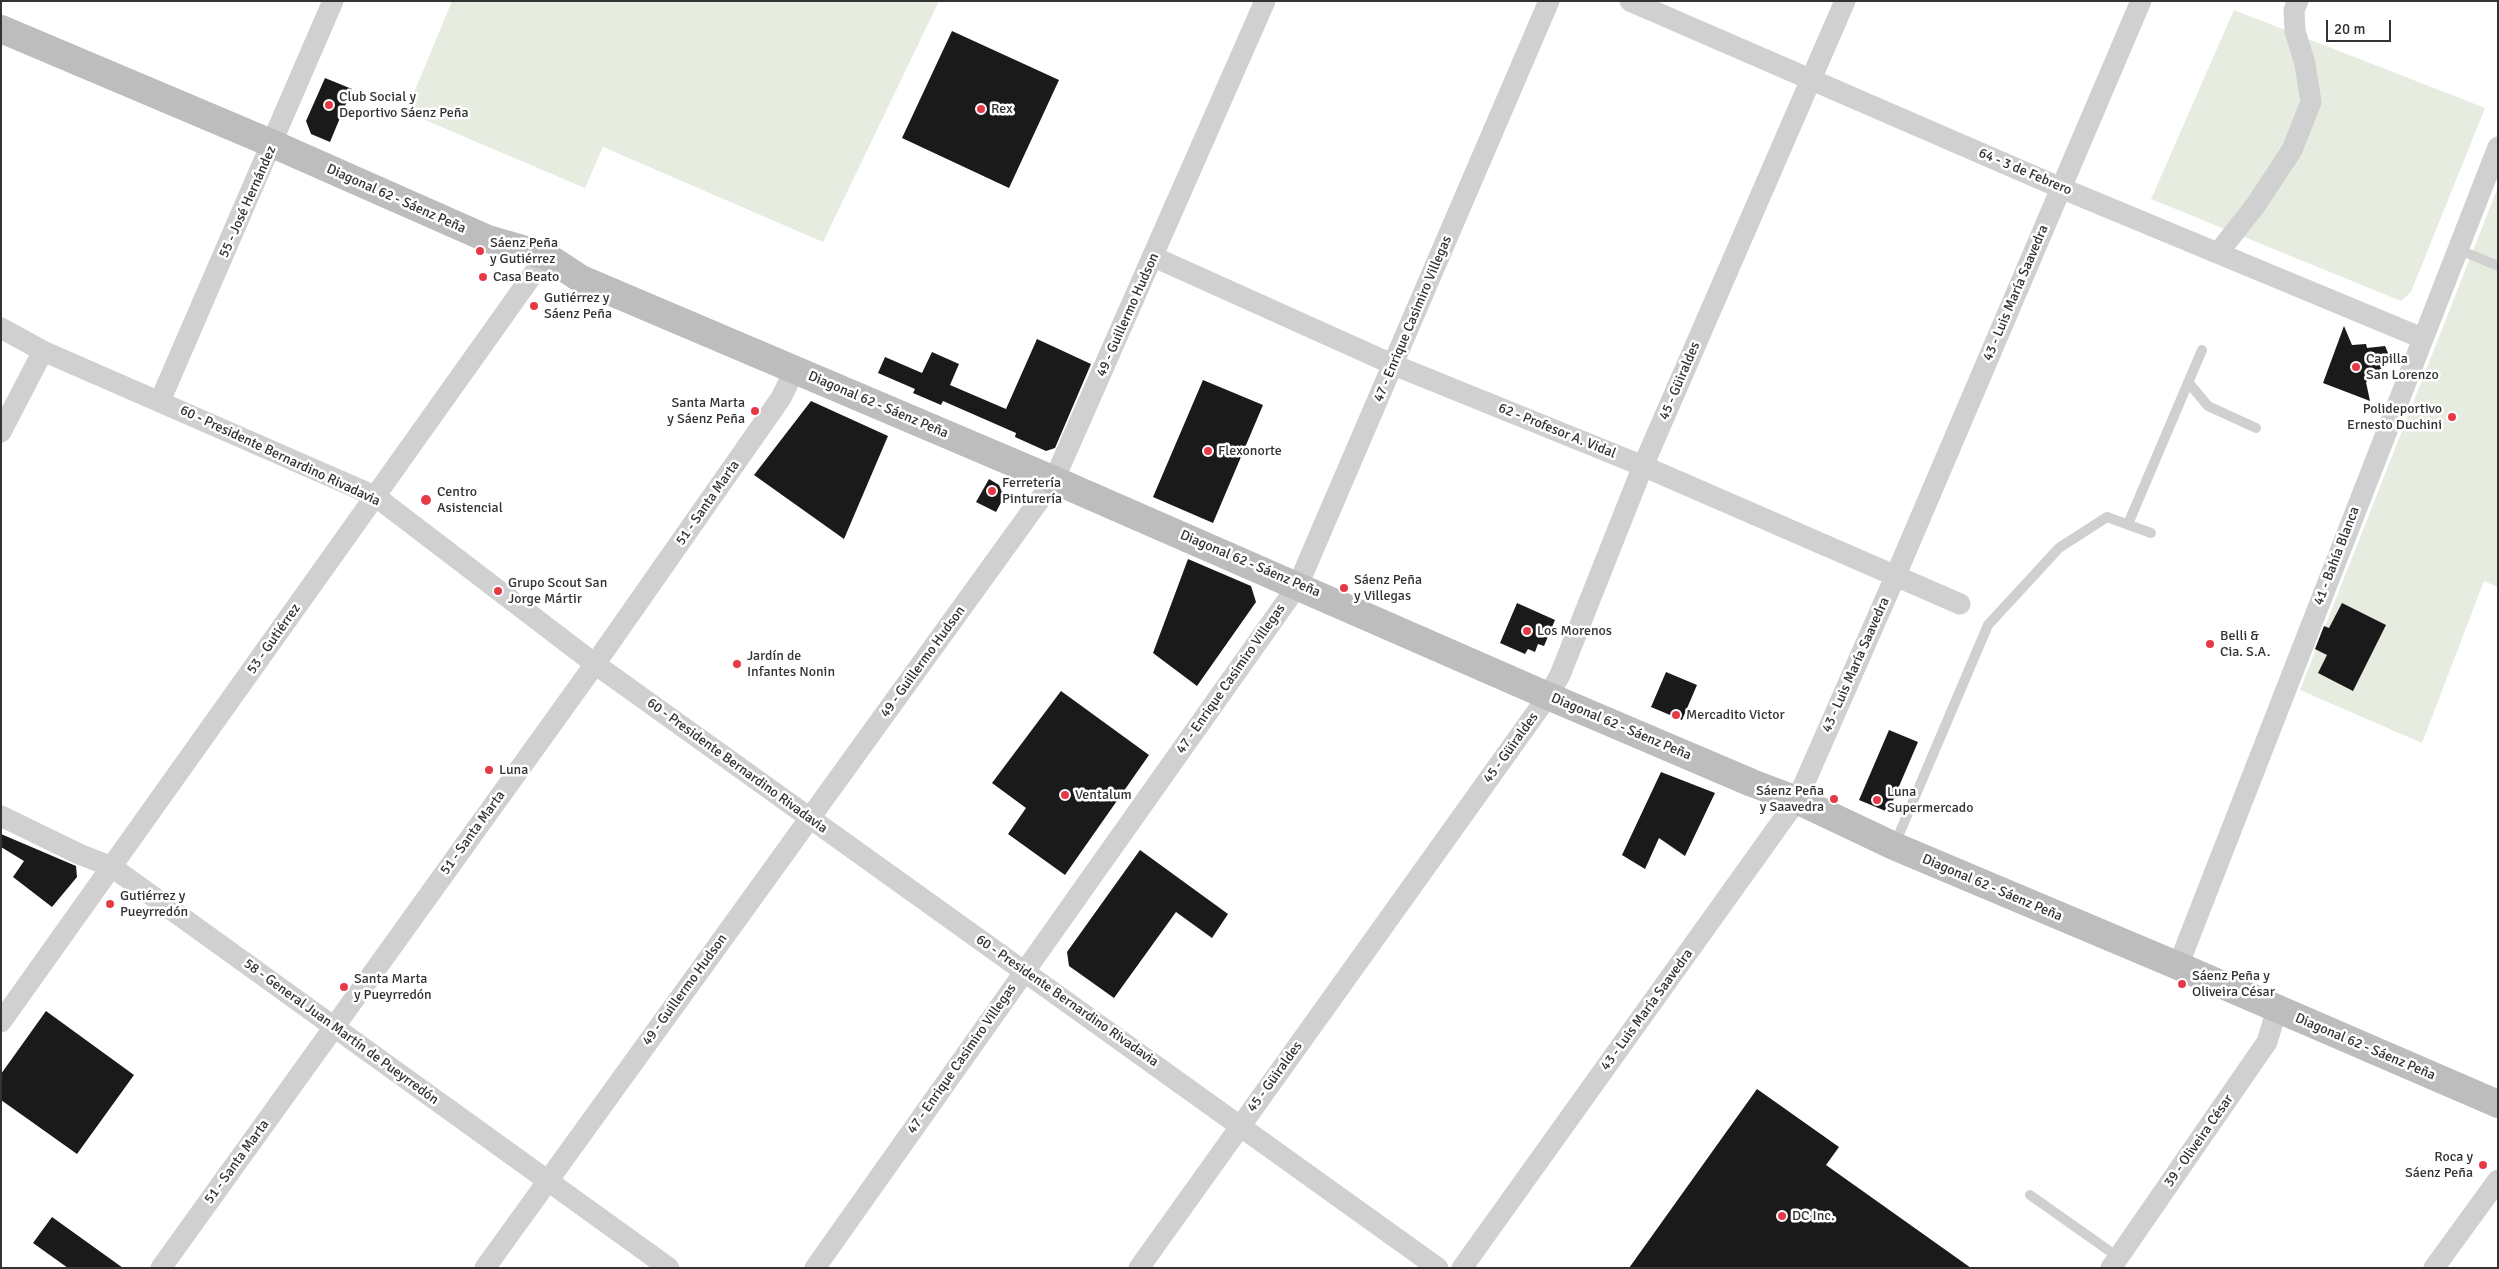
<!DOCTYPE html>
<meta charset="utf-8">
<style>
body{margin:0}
#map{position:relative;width:2499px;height:1269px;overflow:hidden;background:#fff;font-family:Signika,sans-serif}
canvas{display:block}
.frame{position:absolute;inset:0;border:2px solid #333;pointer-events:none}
.scale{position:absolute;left:2326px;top:20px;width:65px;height:22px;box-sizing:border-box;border:2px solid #333;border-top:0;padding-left:6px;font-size:15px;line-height:18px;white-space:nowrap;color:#333;-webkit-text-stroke:4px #fff;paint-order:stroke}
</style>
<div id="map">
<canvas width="2499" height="1269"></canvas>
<div class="frame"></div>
<div class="scale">20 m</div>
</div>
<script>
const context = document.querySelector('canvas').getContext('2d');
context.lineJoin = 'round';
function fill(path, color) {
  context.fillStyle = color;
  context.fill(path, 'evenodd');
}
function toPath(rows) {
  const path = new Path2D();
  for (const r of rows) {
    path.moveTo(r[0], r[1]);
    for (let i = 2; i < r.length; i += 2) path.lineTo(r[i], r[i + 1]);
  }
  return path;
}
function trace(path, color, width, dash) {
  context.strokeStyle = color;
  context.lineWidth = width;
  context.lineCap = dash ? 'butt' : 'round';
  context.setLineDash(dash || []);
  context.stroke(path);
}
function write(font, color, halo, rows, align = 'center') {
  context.font = font + ' Signika,sans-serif';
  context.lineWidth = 5;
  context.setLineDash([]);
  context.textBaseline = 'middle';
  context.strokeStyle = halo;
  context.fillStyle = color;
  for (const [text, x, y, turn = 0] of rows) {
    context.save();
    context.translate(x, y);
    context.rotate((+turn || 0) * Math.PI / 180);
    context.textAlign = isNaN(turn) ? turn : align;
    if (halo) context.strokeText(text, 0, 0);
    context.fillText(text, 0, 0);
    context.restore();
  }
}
fill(toPath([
 [452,1,939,1,823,242,603,147,585,188,406,112],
 [2234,10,2485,108,2411,292,2401,301,2151,199],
 [2498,187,2498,587,2484,581,2422,743,2300,690]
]), '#e6ecdf');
fill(toPath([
 [952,31,1059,80,1009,188,902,138],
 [325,78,352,89,330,142,311,134,306,121],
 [2344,326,2352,345,2366,344,2367,348,2385,346,2392,362,2377,371,2377,375,2366,382,2370,401,2323,383],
 [1037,339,1091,364,1055,448,1046,451,1015,437,1016,433,943,401,941,405,913,393,915,389,878,373,885,357,922,373,932,352,959,364,950,385,1006,409],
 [1203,380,1263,405,1213,523,1153,497],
 [811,401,888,436,844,539,754,475],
 [989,479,999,485,1004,497,996,512,976,502],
 [1188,559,1251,586,1256,602,1197,686,1153,653],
 [1517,603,1555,620,1544,646,1538,644,1535,652,1528,649,1525,654,1500,643],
 [2342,603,2386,625,2353,691,2318,673,2327,655,2315,649,2324,626,2329,628],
 [1666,672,1697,685,1682,720,1651,707],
 [1061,691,1149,755,1065,875,1008,834,1026,808,992,783],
 [1889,730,1918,742,1888,812,1859,800],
 [1661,772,1715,793,1685,856,1659,838,1645,869,1622,855],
 [1,834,76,866,77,877,52,907,13,877,24,861,1,847],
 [1140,850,1228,914,1212,938,1176,912,1114,998,1069,966,1067,952],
 [46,1011,134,1075,77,1154,1,1100,1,1074],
 [1757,1089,1839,1147,1826,1165,1971,1268,1629,1268],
 [52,1217,123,1268,68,1268,33,1243]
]), '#1a1a1a');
trace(toPath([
 [2457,249,2498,266],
 [2188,382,2208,406,2256,428],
 [2128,524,2202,350],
 [1894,846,1988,625,2059,548,2107,517,2151,533],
 [2030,1195,2118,1257]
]), '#d0d0d0', 10);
trace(toPath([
 [1630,1,2061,188,2422,338],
 [2218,253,2255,206,2292,150,2311,102,2305,64,2295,31,2294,10,2298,1],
 [1154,257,1394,365,1643,466,1960,604],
 [1,328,43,351,375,496,595,664,1438,1268],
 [160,401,333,1],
 [1,432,43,351],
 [1,816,79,854,112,867,669,1268],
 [2178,966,2498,147],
 [1,1022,546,256],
 [161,1268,595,664,781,398,795,369],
 [485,1268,1054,480,1265,1],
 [815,1268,1298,585,1549,1],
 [1139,1268,1548,696,1560,675,1643,466,1845,1],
 [1462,1268,1797,800,1895,577,2141,1],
 [2111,1268,2267,1042,2277,1009],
 [2434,1268,2498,1180]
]), '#d0d0d0', 21);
trace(toPath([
 [1,29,273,144,488,239,546,256,581,279,1054,480,1548,696,1752,783,1797,800,1894,846,2188,970,2498,1104]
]), '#bdbdbd', 28);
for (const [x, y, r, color] of [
 [329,105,5,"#e63946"],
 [981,109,5,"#e63946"],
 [480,251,5,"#e63946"],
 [483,277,5,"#e63946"],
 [534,306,5,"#e63946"],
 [2356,367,5,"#e63946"],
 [755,411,5,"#e63946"],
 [2452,417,5,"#e63946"],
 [1208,451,5,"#e63946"],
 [992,491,5,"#e63946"],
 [426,500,6,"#e63946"],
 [1344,588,5,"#e63946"],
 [498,591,5,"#e63946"],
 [1527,631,5,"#e63946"],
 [2210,644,5,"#e63946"],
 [737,664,5,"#e63946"],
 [1676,715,5,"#e63946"],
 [489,770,5,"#e63946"],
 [1065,795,5,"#e63946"],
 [1834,799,5,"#e63946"],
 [1877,800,5,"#e63946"],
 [110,904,5,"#e63946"],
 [2182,984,5,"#e63946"],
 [344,987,5,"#e63946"],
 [2483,1165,5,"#e63946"],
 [1782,1216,5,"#e63946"]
]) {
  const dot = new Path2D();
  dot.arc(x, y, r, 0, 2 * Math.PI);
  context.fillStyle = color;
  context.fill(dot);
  trace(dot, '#fff', 2);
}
write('14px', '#333', '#fff', [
 ["Club Social y",339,97],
 ["Deportivo Sáenz Peña",339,113],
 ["Rex",991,109],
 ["Sáenz Peña",490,243],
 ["y Gutiérrez",490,259],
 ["Casa Beato",493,277],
 ["Gutiérrez y",544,298],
 ["Sáenz Peña",544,314],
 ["Capilla",2366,359],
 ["San Lorenzo",2366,375],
 ["Santa Marta",745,403,"right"],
 ["y Sáenz Peña",745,419,"right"],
 ["Polideportivo",2442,409,"right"],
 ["Ernesto Duchini",2442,425,"right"],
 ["Flexonorte",1218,451],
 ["Ferretería",1002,483],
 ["Pinturería",1002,499],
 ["Centro",437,492],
 ["Asistencial",437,508],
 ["Sáenz Peña",1354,580],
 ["y Villegas",1354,596],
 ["Grupo Scout San",508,583],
 ["Jorge Mártir",508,599],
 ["Los Morenos",1537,631],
 ["Belli &",2220,636],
 ["Cia. S.A.",2220,652],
 ["Jardín de",747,656],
 ["Infantes Nonin",747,672],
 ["Mercadito Victor",1686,715],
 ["Luna",499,770],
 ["Sáenz Peña",1824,791,"right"],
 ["y Saavedra",1824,807,"right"],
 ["Luna",1887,792],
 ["Supermercado",1887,808],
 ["Ventalum",1075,795],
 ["Gutiérrez y",120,896],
 ["Pueyrredón",120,912],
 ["Sáenz Peña y",2192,976],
 ["Oliveira César",2192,992],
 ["Santa Marta",354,979],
 ["y Pueyrredón",354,995],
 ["Roca y",2473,1157,"right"],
 ["Sáenz Peña",2473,1173,"right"],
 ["DC Inc.",1792,1216]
], 'left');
write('14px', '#333', '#fff', [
 ["64 - 3 de Febrero",2025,172,23],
 ["Diagonal 62 - Sáenz Peña",396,199,24],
 ["55 - José Hernández",248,202,-66],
 ["43 - Luis María Saavedra",2016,293,-67],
 ["49 - Guillermo Hudson",1128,315,-66],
 ["47 - Enrique Casimiro Villegas",1413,319,-67],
 ["45 - Güiraldes",1680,381,-67],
 ["Diagonal 62 - Sáenz Peña",878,405,23],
 ["62 - Profesor A. Vidal",1557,431,22],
 ["60 - Presidente Bernardino Rivadavia",280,456,25],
 ["51 - Santa Marta",708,503,-55],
 ["41 - Bahía Blanca",2337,556,-69],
 ["Diagonal 62 - Sáenz Peña",1250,564,23],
 ["53 - Gutiérrez",274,639,-55],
 ["49 - Guillermo Hudson",923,662,-54],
 ["43 - Luis María Saavedra",1856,665,-66],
 ["47 - Enrique Casimiro Villegas",1231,679,-55],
 ["Diagonal 62 - Sáenz Peña",1621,727,23],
 ["45 - Güiraldes",1511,748,-54],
 ["60 - Presidente Bernardino Rivadavia",737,766,36],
 ["51 - Santa Marta",473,833,-54],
 ["Diagonal 62 - Sáenz Peña",1992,888,23],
 ["49 - Guillermo Hudson",685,990,-54],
 ["60 - Presidente Bernardino Rivadavia",1067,1001,35],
 ["43 - Luis María Saavedra",1647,1010,-54],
 ["58 - General Juan Martín de Pueyrredón",341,1032,36],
 ["Diagonal 62 - Sáenz Peña",2365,1047,23],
 ["47 - Enrique Casimiro Villegas",962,1059,-55],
 ["45 - Güiraldes",1275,1077,-54],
 ["39 - Oliveira César",2199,1141,-55],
 ["51 - Santa Marta",237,1162,-54]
]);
</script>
